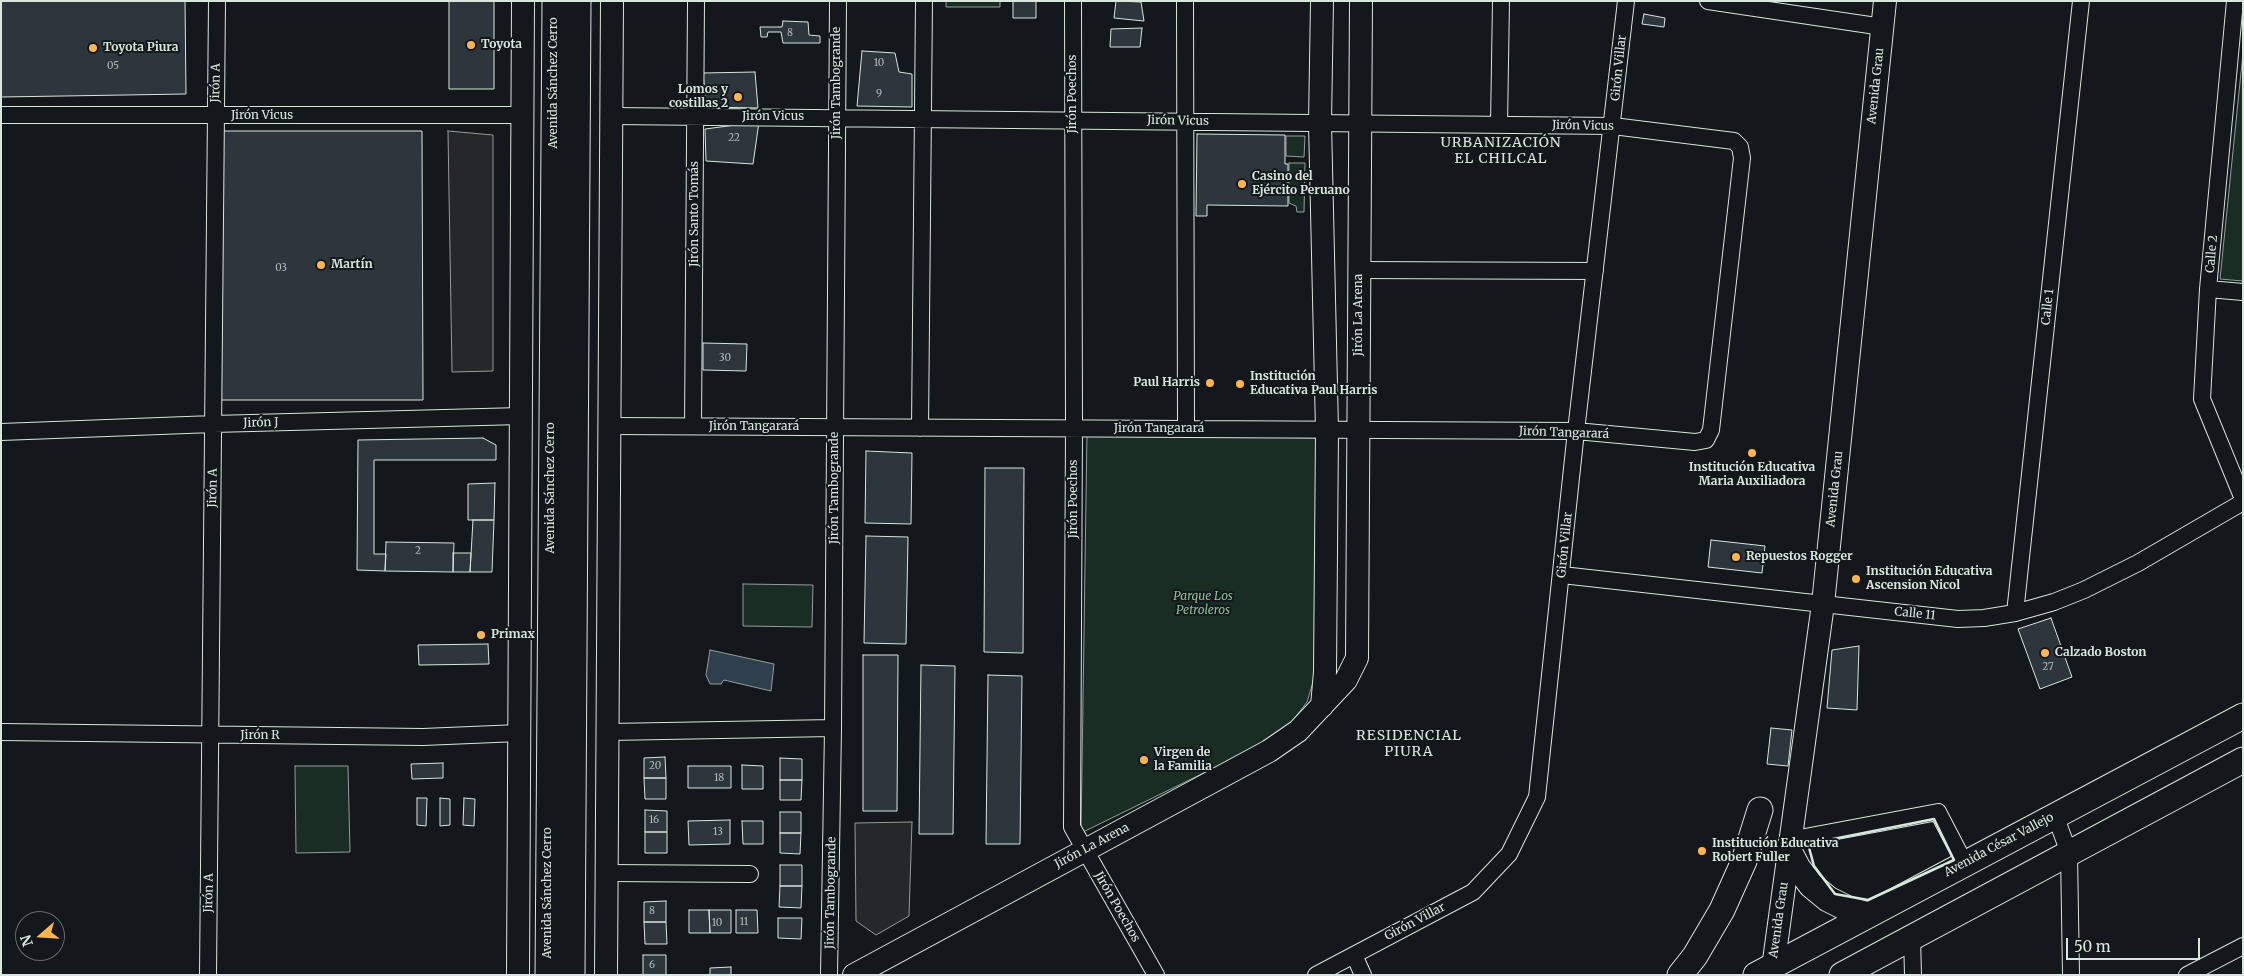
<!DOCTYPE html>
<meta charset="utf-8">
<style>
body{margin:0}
#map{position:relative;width:2244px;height:976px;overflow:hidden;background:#14181c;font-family:Merriweather,serif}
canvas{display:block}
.frame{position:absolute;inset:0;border:2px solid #d8e6dc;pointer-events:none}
.north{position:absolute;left:15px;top:911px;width:50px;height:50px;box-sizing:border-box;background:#14181c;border:1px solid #626a69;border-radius:50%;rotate:251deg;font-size:14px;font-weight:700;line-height:20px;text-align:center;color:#d8e6dc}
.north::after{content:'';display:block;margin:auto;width:18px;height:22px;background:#ffb74d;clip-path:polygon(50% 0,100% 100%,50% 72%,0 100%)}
.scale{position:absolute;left:2066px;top:938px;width:134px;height:22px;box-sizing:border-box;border:2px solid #d8e6dc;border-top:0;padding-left:6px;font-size:15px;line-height:18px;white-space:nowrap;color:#d8e6dc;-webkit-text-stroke:4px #14181c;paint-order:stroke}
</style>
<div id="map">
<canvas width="2244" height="976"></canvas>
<div class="frame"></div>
<div class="north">N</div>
<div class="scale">50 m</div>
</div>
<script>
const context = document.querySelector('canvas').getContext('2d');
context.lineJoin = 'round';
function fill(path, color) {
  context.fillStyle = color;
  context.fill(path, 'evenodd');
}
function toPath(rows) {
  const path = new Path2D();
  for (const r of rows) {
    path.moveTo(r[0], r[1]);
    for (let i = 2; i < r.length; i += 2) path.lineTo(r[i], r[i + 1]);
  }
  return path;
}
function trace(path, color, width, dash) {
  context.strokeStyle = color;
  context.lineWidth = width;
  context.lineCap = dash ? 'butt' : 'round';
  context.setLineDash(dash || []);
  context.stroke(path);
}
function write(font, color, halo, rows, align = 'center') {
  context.font = font + ' Merriweather,serif';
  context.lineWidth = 4;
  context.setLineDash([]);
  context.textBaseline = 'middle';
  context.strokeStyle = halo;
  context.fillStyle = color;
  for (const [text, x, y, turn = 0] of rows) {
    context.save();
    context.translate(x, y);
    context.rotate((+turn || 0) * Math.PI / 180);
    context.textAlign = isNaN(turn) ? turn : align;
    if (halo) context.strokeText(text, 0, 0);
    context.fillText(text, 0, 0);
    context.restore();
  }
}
const green = toPath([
 [946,1,1000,1,1000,7,946,7,946,1],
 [2243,53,2243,281,2220,279,2243,53],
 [1286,136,1305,136,1304,157,1286,156,1286,136],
 [1289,163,1305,163,1304,212,1297,212,1296,206,1289,203,1289,163],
 [1087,434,1322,438,1322,652,1307,702,1291,723,1271,740,1081,833,1087,434],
 [743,584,813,585,812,627,743,626,743,584],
 [295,766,348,766,350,852,296,853,295,766]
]);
fill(green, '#1a2d24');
trace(green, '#939e99', 1);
const parking = toPath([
 [448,131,493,135,493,371,452,372,448,131],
 [912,822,909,916,876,935,856,921,855,823,912,822]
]);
fill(parking, '#24282b');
trace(parking, '#939e99', 1);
const water = toPath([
 [710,650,774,664,771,691,724,680,721,684,710,684,706,675,710,650]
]);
fill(water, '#2f3f4d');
trace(water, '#939e99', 1);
const building = toPath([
 [1,1,185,1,186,94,1,97,1,1],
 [449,1,494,1,494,89,449,89,449,1],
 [1013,1,1036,1,1036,18,1013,18,1013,1],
 [1116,1,1141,2,1144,21,1114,18,1116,1],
 [1644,14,1665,18,1664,27,1642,24,1644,14],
 [783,21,808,22,809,35,820,36,820,43,783,43,781,32,768,32,767,37,761,37,760,27,782,27,783,21],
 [1142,28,1140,47,1110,47,1111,29,1142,28],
 [862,51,895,53,899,72,912,74,912,107,857,106,862,51],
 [755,72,758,108,706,107,703,73,755,72],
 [759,122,753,164,706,161,705,129,759,122],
 [218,131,422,131,423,400,219,400,218,131],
 [1197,134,1285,135,1285,164,1288,164,1288,206,1207,205,1207,216,1196,216,1197,134],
 [703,343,747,344,746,371,703,370,703,343],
 [483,438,496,445,496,460,374,460,374,554,386,554,385,571,357,570,358,440,483,438],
 [866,451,912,453,911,524,865,523,866,451],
 [985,468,1024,468,1023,653,984,652,985,468],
 [495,483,494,520,468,520,468,484,495,483],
 [473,520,494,520,492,572,470,572,473,520],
 [866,536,908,537,906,644,864,643,866,536],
 [1711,540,1765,546,1762,573,1708,567,1711,540],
 [386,542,454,543,453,572,385,571,386,542],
 [453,553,471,553,470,572,453,572,453,553],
 [2051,618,2072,677,2040,689,2018,629,2051,618],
 [488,644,489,664,419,665,418,645,488,644],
 [1859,646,1857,710,1827,708,1832,650,1859,646],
 [863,655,898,655,897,811,863,811,863,655],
 [921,665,955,666,953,834,919,834,921,665],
 [988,675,1022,676,1020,844,986,844,988,675],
 [1771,728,1792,730,1788,766,1767,764,1771,728],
 [665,757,666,778,644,778,644,758,665,757],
 [780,758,802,759,802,780,780,780,780,758],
 [443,763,443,778,412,779,411,764,443,763],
 [742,765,763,766,763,789,742,789,742,765],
 [688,766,731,766,731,788,688,788,688,766],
 [644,778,666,778,666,799,645,799,644,778],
 [780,780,802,780,801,800,780,800,780,780],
 [417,798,427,798,426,826,417,825,417,798],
 [440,798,450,799,450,825,440,826,440,798],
 [464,798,475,799,474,826,463,825,464,798],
 [645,810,667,811,667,832,645,832,645,810],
 [780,812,801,812,801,833,780,833,780,812],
 [730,820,730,844,689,845,688,821,730,820],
 [742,821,763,821,763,844,743,844,742,821],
 [645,832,667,832,667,853,645,853,645,832],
 [780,833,801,833,800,854,780,853,780,833],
 [780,865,802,865,802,886,780,886,780,865],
 [780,886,802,886,801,908,779,907,780,886],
 [666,901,666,922,644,922,644,902,666,901],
 [689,910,709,910,710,933,689,933,689,910],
 [709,910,731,910,731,933,710,933,709,910],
 [736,910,757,910,758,933,736,933,736,910],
 [778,918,802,918,801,939,778,938,778,918],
 [644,922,666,922,667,944,645,944,644,922],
 [643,955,666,955,666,975,643,975,643,955],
 [731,967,731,975,710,975,710,968,731,967]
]);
fill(building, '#2c363c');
trace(building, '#d8e6dc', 1);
const street = toPath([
 [1073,1,1074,428,1072,827,1156,975],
 [1185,1,1186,429],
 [1708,1,1883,27],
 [2235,1,2208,289,2202,399,2243,499],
 [1,115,523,115],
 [1499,125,1501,1],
 [1358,270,1595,271],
 [2208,289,2243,292],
 [611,426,1576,431,1695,442,1706,440,1711,430,1742,158,1740,147,1734,141,1613,126,612,116],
 [693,426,696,1],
 [920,428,924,1],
 [1,432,213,424,521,416],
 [1562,575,1958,619,1984,618,2015,613,2054,602,2084,590,2138,563,2243,502],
 [2015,613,2081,1],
 [1,732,423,737,519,733],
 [609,732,833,728],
 [2055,815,2069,853,2071,975],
 [1789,840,1938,812,1965,864],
 [607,873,750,874],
 [1912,937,1913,975],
 [1354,955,1363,975],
 [208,975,217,1],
 [829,975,833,728,838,1],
 [1316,975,1473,892,1509,854,1537,797,1576,431,1626,1],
 [2187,975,2243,946]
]);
const secondary = toPath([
 [1322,706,1325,672,1327,430,1320,123,1322,1],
 [518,975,523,1],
 [606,975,612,1],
 [854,975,1269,751,1298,731,1346,680,1357,658,1361,1],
 [1772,975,1823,604,1885,1]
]);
const primary = toPath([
 [1788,849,1798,868,1811,885,1828,899,1848,909,1868,915],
 [548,975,555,1],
 [572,975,578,1],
 [1680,975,1695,956,1722,910,1744,861,1760,810],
 [1756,975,2243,716],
 [1842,975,2243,760]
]);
trace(street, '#d8e6dc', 18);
trace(secondary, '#d8e6dc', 24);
trace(primary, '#d8e6dc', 27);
trace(street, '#14181c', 16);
trace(secondary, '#14181c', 22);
trace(primary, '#14181c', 25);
trace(toPath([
 [1934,819,1954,860,1868,900,1835,894,1814,866,1808,844,1934,819]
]), '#d8e6dc', 2.5);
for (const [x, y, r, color] of [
 [471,45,5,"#ffb74d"],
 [93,48,5,"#ffb74d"],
 [738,97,5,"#ffb74d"],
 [1242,184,5,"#ffb74d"],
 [321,265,5,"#ffb74d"],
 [1210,383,5,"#ffb74d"],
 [1240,384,5,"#ffb74d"],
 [1752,453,5,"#ffb74d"],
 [1736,557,5,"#ffb74d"],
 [1856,579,5,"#ffb74d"],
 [481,635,5,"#ffb74d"],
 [2045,653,5,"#ffb74d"],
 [1144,760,5,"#ffb74d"],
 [1702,851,5,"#ffb74d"]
]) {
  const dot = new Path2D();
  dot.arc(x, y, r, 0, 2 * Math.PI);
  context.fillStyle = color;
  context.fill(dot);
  trace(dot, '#14181c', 2);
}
write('10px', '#adbab4', null, [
 ["8",790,33],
 ["10",879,63],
 ["05",113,66],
 ["9",879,94],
 ["22",734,138],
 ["03",281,268],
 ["30",725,358],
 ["2",418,551],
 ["27",2048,667],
 ["20",655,766],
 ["18",719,778],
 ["16",654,820],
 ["13",718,832],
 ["8",652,911],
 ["11",744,922],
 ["10",717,923],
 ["6",652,965]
]);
write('bold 12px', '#d8e6dc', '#14181c', [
 ["Toyota",481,45],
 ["Toyota Piura",103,48],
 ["Lomos y",728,90,"right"],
 ["costillas 2",728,104,"right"],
 ["Casino del",1252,177],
 ["Ejército Peruano",1252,191],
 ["Martín",331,265],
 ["Institución",1250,377],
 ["Educativa Paul Harris",1250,391],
 ["Paul Harris",1200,383,"right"],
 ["Institución Educativa",1752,468,"center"],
 ["Maria Auxiliadora",1752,482,"center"],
 ["Repuestos Rogger",1746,557],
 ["Institución Educativa",1866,572],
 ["Ascension Nicol",1866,586],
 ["Primax",491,635],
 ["Calzado Boston",2055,653],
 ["Virgen de",1154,753],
 ["la Familia",1154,767],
 ["Institución Educativa",1712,844],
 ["Robert Fuller",1712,858]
], 'left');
write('12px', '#d8e6dc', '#14181c', [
 ["Girón Villar",1619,68,-84],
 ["Jirón A",216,83,-89],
 ["Avenida Sánchez Cerro",554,83,-90],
 ["Jirón Tambogrande",837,83,-90],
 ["Avenida Grau",1876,86,-84],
 ["Jirón Poechos",1073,94,-90],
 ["Jirón Vicus",262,116],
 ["Jirón Vicus",773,117],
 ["Jirón Vicus",1178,121,1],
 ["Jirón Vicus",1583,126,1],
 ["Jirón Santo Tomás",695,214,-90],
 ["Calle 2",2212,254,-85],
 ["Calle 1",2048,307,-84],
 ["Jirón La Arena",1359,315,-90],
 ["Jirón J",261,423,-1],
 ["Jirón Tangarará",754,427],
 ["Jirón Tangarará",1159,429],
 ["Jirón Tangarará",1564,433,2],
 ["Jirón A",213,488,-89],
 ["Avenida Sánchez Cerro",551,488,-90],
 ["Jirón Tambogrande",835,488,-90],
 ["Avenida Grau",1835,489,-84],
 ["Jirón Poechos",1074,499,-90],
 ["Girón Villar",1565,545,-84],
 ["Calle 11",1915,614,6],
 ["Jirón R",260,736],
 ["Avenida César Vallejo",1999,845,-28],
 ["Jirón La Arena",1092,846,-28],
 ["Jirón A",209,893,-89],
 ["Avenida Sánchez Cerro",548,893,-90],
 ["Jirón Tambogrande",831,893,-89],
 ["Jirón Poechos",1117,907,60],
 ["Avenida Grau",1779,920,-82],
 ["Girón Villar",1415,922,-28]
]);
write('italic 12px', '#8ac095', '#14181c', [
 ["Parque Los",1203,597],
 ["Petroleros",1203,611]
]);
context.letterSpacing = '1px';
write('14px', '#d8e6dc', '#14181c', [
 ["URBANIZACIÓN",1501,143],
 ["EL CHILCAL",1501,159],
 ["RESIDENCIAL",1409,736],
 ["PIURA",1409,752]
]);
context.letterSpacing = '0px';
</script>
